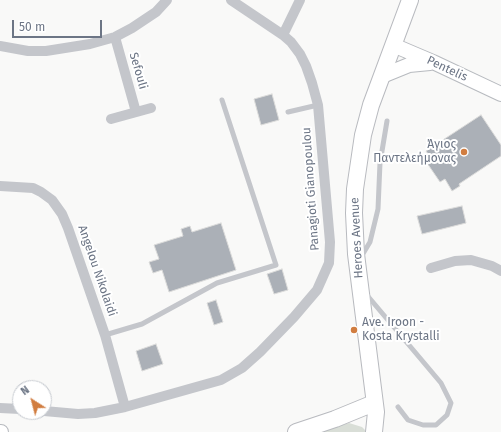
<!DOCTYPE html>
<meta charset="utf-8">
<style>
body{margin:0}
#map{position:relative;width:501px;height:432px;overflow:hidden;background:#f9f9f8;font-family:"Fira Sans",sans-serif}
canvas{display:block}
.north{position:absolute;left:12px;top:380px;width:40px;height:40px;box-sizing:border-box;background:#fff;border:1px solid #c4c8ce;border-radius:50%;rotate:324deg;font-size:11px;font-weight:700;line-height:16px;text-align:center;color:#6c7585}
.north::after{content:'';display:block;margin:auto;width:14px;height:18px;background:#d17d40;clip-path:polygon(50% 0,100% 100%,50% 72%,0 100%)}
.scale{position:absolute;left:12px;top:20px;width:90px;height:18px;box-sizing:border-box;border:2px solid #6c7585;border-top:0;padding-left:5px;font-size:12px;line-height:14px;white-space:nowrap;color:#6c7585;-webkit-text-stroke:3px #fff;paint-order:stroke}
</style>
<div id="map">
<canvas width="501" height="432"></canvas>
<div class="north">N</div>
<div class="scale">50 m</div>
</div>
<script>
const context = document.querySelector('canvas').getContext('2d');
context.lineJoin = 'round';
function fill(path, color) {
  context.fillStyle = color;
  context.fill(path, 'evenodd');
}
function toPath(rows) {
  const path = new Path2D();
  for (const r of rows) {
    path.moveTo(r[0], r[1]);
    for (let i = 2; i < r.length; i += 2) path.lineTo(r[i], r[i + 1]);
  }
  return path;
}
function trace(path, color, width, dash) {
  context.strokeStyle = color;
  context.lineWidth = width;
  context.lineCap = dash ? 'butt' : 'round';
  context.setLineDash(dash || []);
  context.stroke(path);
}
function write(font, color, halo, rows, align = 'center') {
  context.font = font + ' "Fira Sans",sans-serif';
  context.lineWidth = 4;
  context.setLineDash([]);
  context.textBaseline = 'middle';
  context.strokeStyle = halo;
  context.fillStyle = color;
  for (const [text, x, y, turn = 0] of rows) {
    context.save();
    context.translate(x, y);
    context.rotate((+turn || 0) * Math.PI / 180);
    context.textAlign = isNaN(turn) ? turn : align;
    if (halo) context.strokeText(text, 0, 0);
    context.fillText(text, 0, 0);
    context.restore();
  }
}
fill(toPath([
 [349,423,362,427,365,430,365,432,319,432]
]), '#d9ded7');
const building = toPath([
 [272,94,279,120,261,125,254,99,272,94],
 [481,115,501,145,501,156,459,184,460,186,452,191,445,179,440,182,427,163,432,160,426,151,481,115],
 [462,206,466,223,422,234,417,216,462,206],
 [221,223,236,270,169,292,162,270,153,273,149,262,159,259,154,245,183,236,181,229,190,226,192,232,221,223],
 [282,269,288,290,274,294,267,274,282,269],
 [216,300,223,322,214,325,207,303,216,300],
 [156,344,163,364,142,371,136,351,156,344]
]);
fill(building, '#abb0b7');
trace(building, '#dbdbda', 1);
const secondary = toPath([
 [393,45,433,62,501,94],
 [382,76,409,65,430,63],
 [0,432,1,432]
]);
const primary = toPath([
 [296,432,335,419,374,403],
 [374,432,376,412,356,254,354,213,355,189,363,135,371,105,410,0]
]);
trace(secondary, '#b7babf', 16);
trace(primary, '#b8babf', 18);
trace(toPath([
 [288,112,318,105],
 [361,257,370,242,378,209,380,163,387,121],
 [366,294,441,383,451,403,447,415,436,425,423,425,408,420,398,407],
 [105,335,142,324,217,283,276,265,222,100]
]), '#c4c6cb', 5);
trace(toPath([
 [283,35,300,0],
 [115,37,136,112],
 [0,46,28,51,46,51,90,44,115,37,132,28,156,12,167,0],
 [111,119,151,108],
 [0,186,33,188,41,192,52,200,62,214,68,228,105,335,125,407],
 [431,268,455,261,471,260,492,266,501,271],
 [0,408,20,409],
 [44,411,78,414,95,413,125,407,221,380,242,368,260,352,294,317,317,290,329,263,330,242,318,105,312,83,306,66,300,54,291,42,283,35,231,0]
]), '#c4c6cb', 10);
trace(secondary, '#fff', 14);
trace(primary, '#fff', 16);
for (const [x, y, r, color] of [
 [464,152,4,"#d17d40"],
 [354,330,4,"#d17d40"]
]) {
  const dot = new Path2D();
  dot.arc(x, y, r, 0, 2 * Math.PI);
  context.fillStyle = color;
  context.fill(dot);
  trace(dot, '#fff', 1.5);
}
write('12px', '#6c7585', '#fff', [
 ["Pentelis",447,69,25],
 ["Sefouli",138,71,74],
 ["Panagioti Gianopoulou",311,189,-94],
 ["Heroes Avenue",357,238,-93],
 ["Angelou Nikolaidi",97,271,71]
]);
write('12px', '#6c7585', '#fff', [
 ["Άγιος",456,145],
 ["Παντελεήμονας",456,159],
 ["Ave. Iroon -",362,323,"left"],
 ["Kosta Krystalli",362,337,"left"]
], 'right');
</script>
